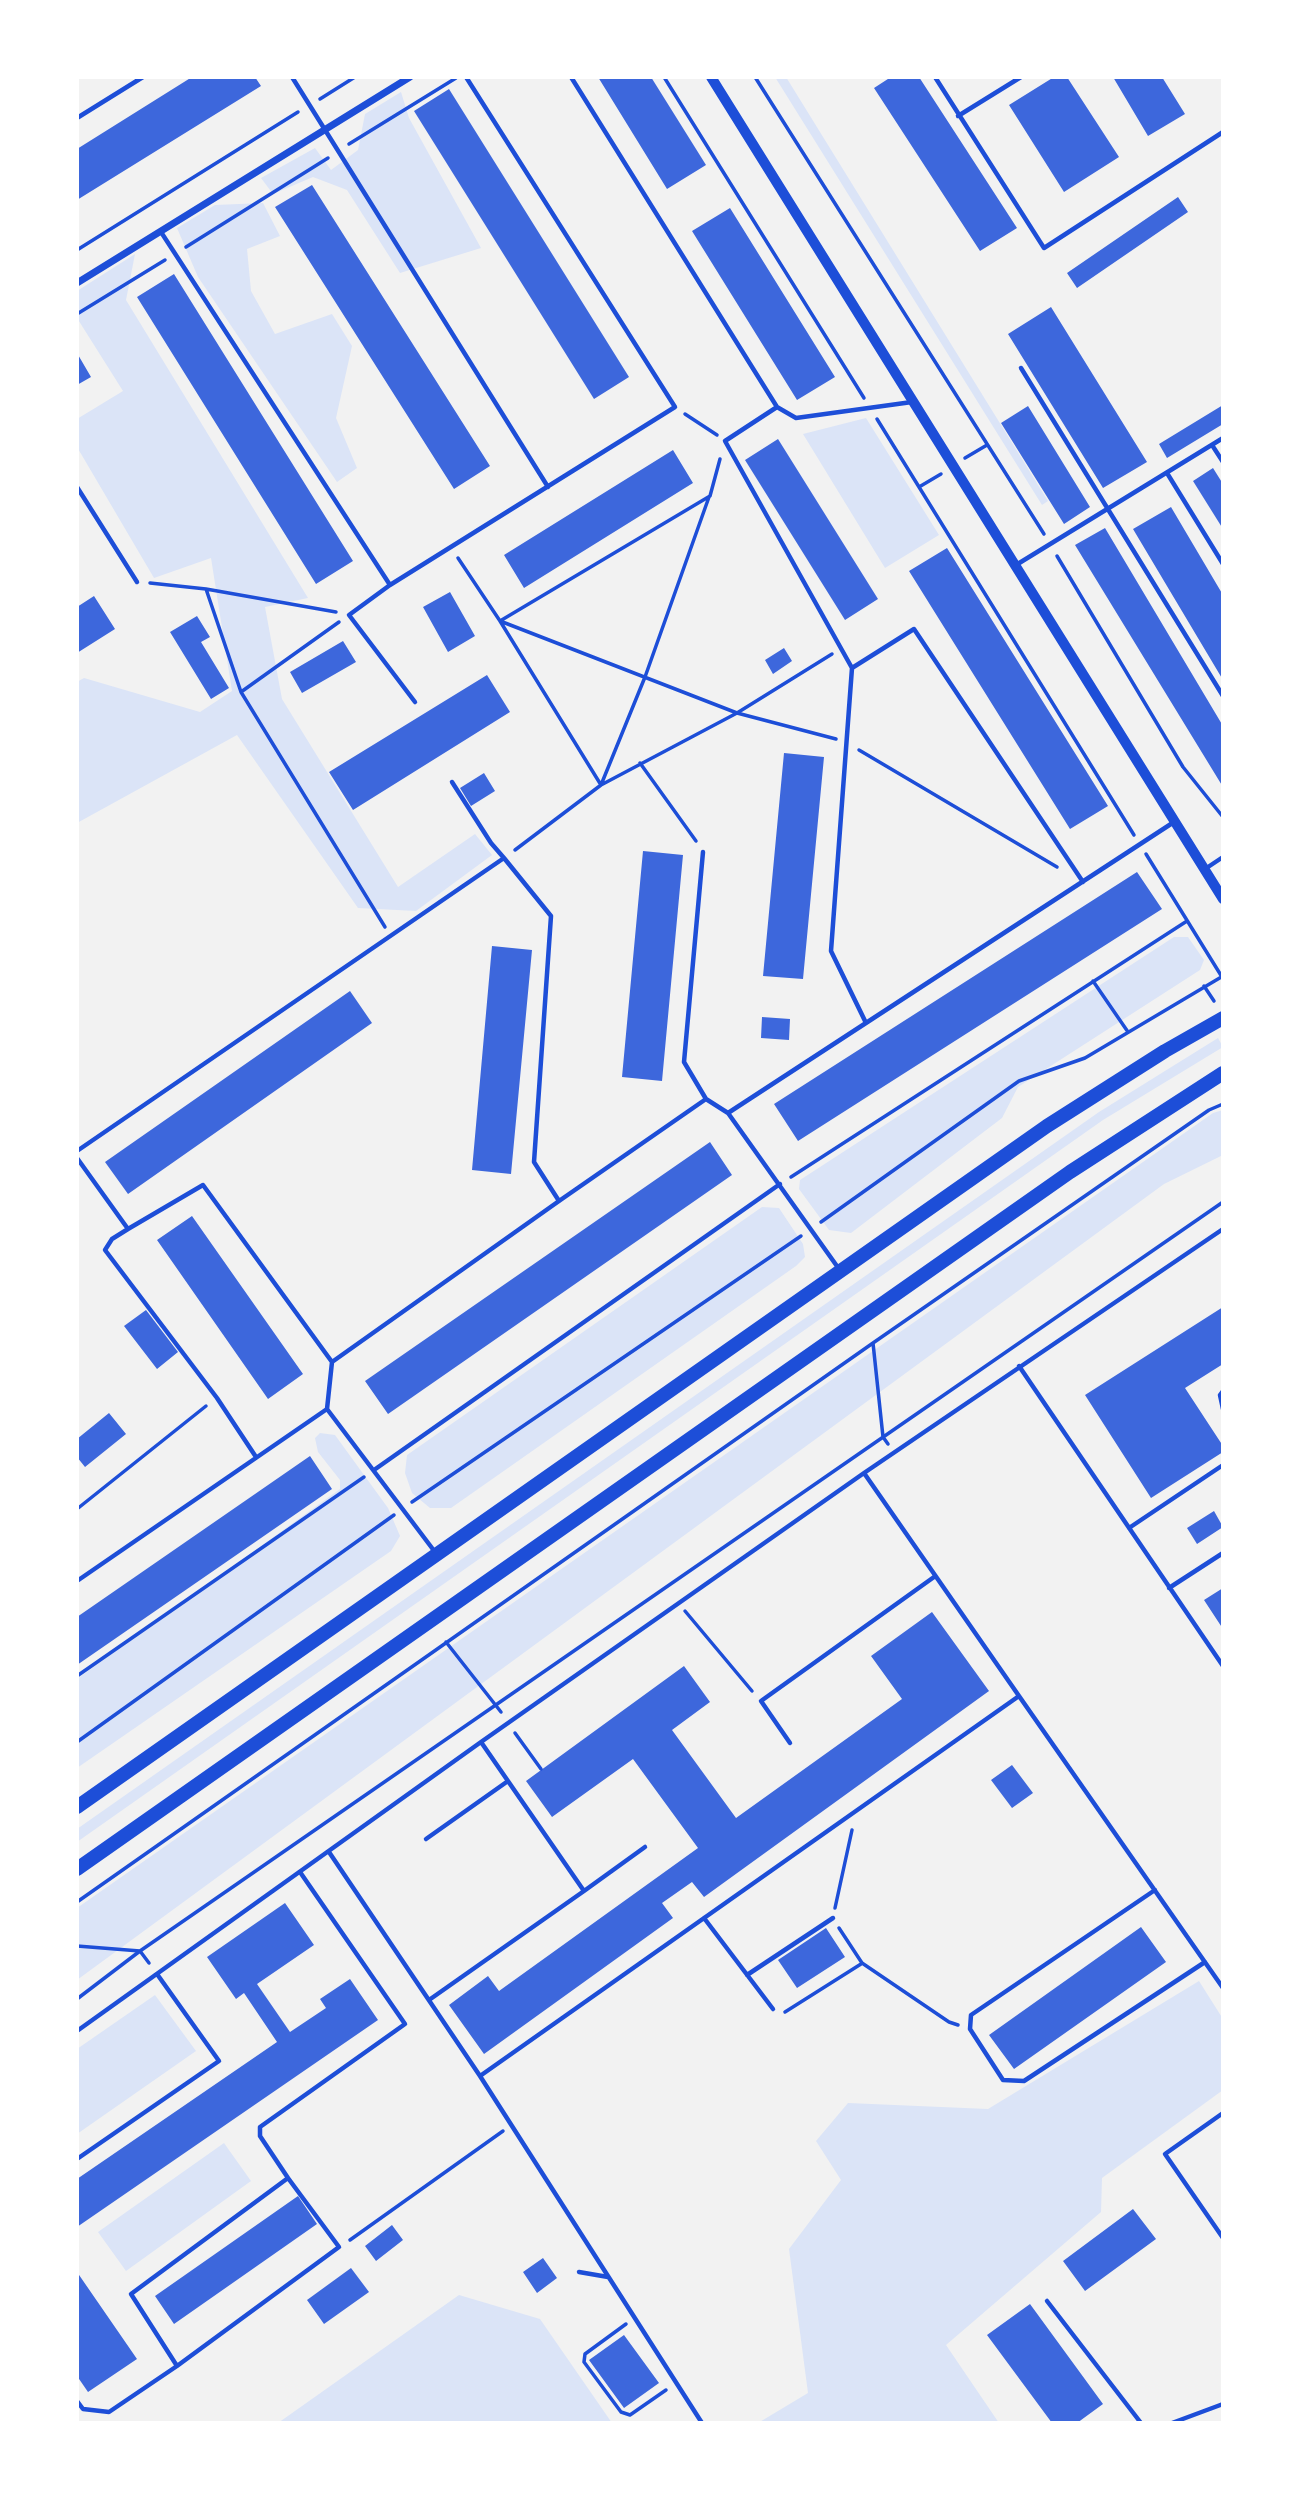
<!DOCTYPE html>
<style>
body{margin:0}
#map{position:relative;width:1300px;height:2500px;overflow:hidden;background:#f2f2f2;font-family:"Source Sans 3",sans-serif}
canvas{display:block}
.frame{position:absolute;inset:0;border:79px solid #fff;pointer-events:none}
</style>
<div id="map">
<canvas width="1300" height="2500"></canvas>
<div class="frame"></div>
</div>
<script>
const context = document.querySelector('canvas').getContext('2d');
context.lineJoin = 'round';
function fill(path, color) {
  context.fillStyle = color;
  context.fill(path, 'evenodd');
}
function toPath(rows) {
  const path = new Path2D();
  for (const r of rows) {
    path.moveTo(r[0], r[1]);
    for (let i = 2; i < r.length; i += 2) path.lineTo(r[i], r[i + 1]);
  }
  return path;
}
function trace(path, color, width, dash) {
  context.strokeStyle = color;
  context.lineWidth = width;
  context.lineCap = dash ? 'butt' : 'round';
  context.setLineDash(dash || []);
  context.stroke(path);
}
fill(toPath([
 [775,77,786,77,1048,501,1042,505],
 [401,92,409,118,481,248,400,273,347,190,313,177,273,194,261,178,315,148,331,170,358,150,365,114],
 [263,203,280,236,247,249,251,291,275,334,332,314,352,346,336,418,357,468,337,482,198,277,177,228,215,205],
 [135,254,126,300,308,598,265,607,282,699,398,887,475,834,492,855,416,911,358,908,237,735,77,823,77,682,84,678,200,712,232,691,211,558,154,578,77,447,77,419,123,391,77,318,77,291],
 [866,418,939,535,885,568,803,434],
 [1174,937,1188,937,1204,960,1200,970,1018,1087,1002,1118,851,1233,829,1230,799,1189,800,1180],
 [1218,1038,1223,1047,1103,1120,77,1842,77,1829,1099,1112],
 [1223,1110,1223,1155,1164,1184,77,1980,77,1908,1213,1113],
 [762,1207,779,1208,803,1244,805,1257,796,1266,451,1508,430,1508,412,1493,405,1473,407,1455],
 [320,1433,335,1435,388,1508,400,1536,391,1551,77,1768,77,1679,340,1489,340,1480,318,1452,315,1438],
 [1199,1981,1223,2019,1223,2090,1102,2178,1101,2212,946,2345,999,2423,758,2423,808,2393,789,2249,841,2180,816,2141,848,2103,988,2109],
 [155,1995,196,2051,77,2134,77,2049],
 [224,2143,251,2181,126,2271,98,2232],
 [459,2295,540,2319,612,2423,278,2423]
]), '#dbe4f7');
fill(toPath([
 [192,77,255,77,261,86,77,200,77,149],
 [598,77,651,77,706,165,667,189],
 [891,77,919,77,1017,228,980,251,874,88],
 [1054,77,1067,77,1119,157,1064,192,1009,105],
 [1113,77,1162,77,1185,114,1148,136],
 [449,89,629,377,594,399,414,111],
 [312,185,490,466,454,489,275,207],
 [1178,197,1188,212,1077,288,1067,273],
 [730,208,835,377,797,400,692,231],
 [174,274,353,561,316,584,137,297],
 [1051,307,1147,462,1103,488,1008,334],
 [77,353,91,377,77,385],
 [1223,405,1223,424,1167,458,1159,444],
 [1028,406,1090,507,1064,524,1001,423],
 [778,439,878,599,845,620,745,460],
 [673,450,693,483,524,588,504,555],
 [1213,468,1223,484,1223,529,1193,481],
 [1171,507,1223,595,1223,680,1133,529],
 [1105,528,1223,726,1223,787,1075,545],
 [947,548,1108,806,1070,829,909,571],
 [450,592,475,636,448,652,423,607],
 [94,596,115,629,77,653,77,607],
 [197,616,210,637,201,642,229,688,211,699,170,632],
 [343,641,356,662,302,693,290,672],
 [784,648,792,661,773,674,765,660],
 [487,675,510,712,353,810,329,772],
 [784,753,824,757,803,979,763,976],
 [484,773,495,791,471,806,460,788],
 [643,851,683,855,662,1081,622,1077],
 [1137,872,1162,909,798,1141,774,1104],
 [492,946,532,950,511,1174,472,1170],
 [350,991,372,1023,128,1194,105,1162],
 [762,1017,790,1019,789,1040,761,1038],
 [710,1142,732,1175,388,1414,365,1381],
 [192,1216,303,1374,268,1399,157,1240],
 [1223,1307,1223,1364,1185,1388,1223,1446,1223,1452,1151,1498,1085,1395],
 [146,1310,178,1352,157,1369,124,1326],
 [109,1413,126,1434,85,1467,77,1457,77,1439],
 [310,1456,332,1489,77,1665,77,1617],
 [1214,1511,1223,1527,1197,1544,1187,1528],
 [1223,1588,1223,1629,1204,1600],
 [932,1612,989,1691,704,1897,692,1882,662,1903,673,1918,484,2054,449,2005,488,1976,499,1991,698,1848,633,1759,552,1817,526,1781,684,1666,710,1702,672,1730,736,1818,902,1699,871,1656],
 [1012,1765,1033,1793,1012,1808,991,1780],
 [285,1903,314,1945,257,1984,290,2032,326,2008,320,1999,350,1979,378,2020,77,2227,77,2179,277,2042,244,1993,236,1999,207,1957],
 [1141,1927,1166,1962,1014,2069,989,2035],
 [826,1928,845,1957,797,1988,778,1960],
 [298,2196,317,2224,174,2324,155,2296],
 [1133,2209,1156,2239,1085,2291,1063,2261],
 [392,2225,403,2240,376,2261,365,2246],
 [543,2258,557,2278,537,2293,523,2272],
 [351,2268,369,2292,324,2324,307,2300],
 [77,2272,137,2359,88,2392,77,2376],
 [1030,2304,1103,2404,1077,2423,1052,2423,987,2335],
 [624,2335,659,2383,624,2408,589,2360]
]), '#3d67dc');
trace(toPath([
 [664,77,864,398],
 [755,77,1044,534],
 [320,99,355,77],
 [349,144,456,78],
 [186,247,328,158],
 [77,250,298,112],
 [77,314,165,260],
 [685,414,717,435],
 [877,419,1134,835],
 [965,458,987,445],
 [720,459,710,496,500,621,737,713,836,739],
 [919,487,941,474],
 [1057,556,1183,767,1223,817],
 [458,558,500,621,601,785,645,677,709,497],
 [150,583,206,589,241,692,385,927],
 [206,589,336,612],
 [241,692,339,622],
 [859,750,1057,867],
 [640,763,696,841],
 [515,850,601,785,737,713,832,654],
 [1146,854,1222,977],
 [1093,981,1128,1032],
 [1204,986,1214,1001],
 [791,1177,1187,921],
 [821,1222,1019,1081,1085,1058,1223,976],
 [873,1343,883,1437,888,1444],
 [412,1502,801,1236],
 [77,1509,206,1406],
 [685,1611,752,1691],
 [446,1642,501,1712],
 [77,1676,364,1477],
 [515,1733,541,1769],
 [77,1742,394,1515],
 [77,1902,873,1343,1209,1110,1223,1104],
 [835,1908,852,1830],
 [839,1928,862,1963,949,2022,958,2025],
 [77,1946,140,1951,149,1963],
 [77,1999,140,1951,1223,1202],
 [785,2012,861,1964],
 [350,2240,503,2131],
 [626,2324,585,2354,584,2362,621,2412,630,2415,666,2390]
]), '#1d4ed8', 3.5);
trace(toPath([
 [292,77,548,487],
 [571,77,777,407,725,441,852,668,831,951,866,1023],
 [935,77,1044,248,1223,132],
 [958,116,1021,77],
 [77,118,143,77],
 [161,232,390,585],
 [1021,368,1223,696],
 [777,407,796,418,912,402],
 [1212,445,1223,462],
 [1167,473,1223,564],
 [77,487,137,582],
 [1016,565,1223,438],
 [852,668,914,629,1083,882],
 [415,702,349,615,390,585,675,407,466,77],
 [452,782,491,843,504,858],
 [703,852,684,1062,706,1099],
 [1205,869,1223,857],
 [728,1113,1174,822],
 [77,1151,504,858,551,916,534,1162,559,1201],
 [77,1158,128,1229,203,1185,332,1362],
 [128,1229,112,1239,105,1250,217,1398,256,1457],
 [1019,1366,1223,1666],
 [1223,1391,1220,1395,1223,1409],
 [374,1470,780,1184],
 [1129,1528,1223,1465],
 [435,1552,327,1409,332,1362,559,1201,706,1099,728,1113,839,1269],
 [77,1581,327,1409],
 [1169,1588,1223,1553],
 [1019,1696,1223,1988],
 [790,1743,761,1701,934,1577],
 [426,1839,508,1781],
 [329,1852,480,2076,702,2423],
 [1155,1890,971,2015,970,2029,1003,2080,1024,2081,1205,1962],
 [584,1891,645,1847],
 [704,1918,773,2009],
 [747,1975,833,1918],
 [429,2000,584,1891,481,1742],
 [77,2031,481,1742,864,1473,1223,1229],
 [480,2076,1019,1696,864,1473],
 [1223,2113,1165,2154,1223,2238],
 [77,2159,219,2061,157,1974],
 [579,2272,608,2277],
 [1047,2301,1141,2423],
 [177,2366,339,2247,288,2178],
 [77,2401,83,2409,109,2412,177,2366,131,2294,288,2178,260,2136,260,2127,405,2024,300,1872],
 [1172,2423,1223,2404]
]), '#1d4ed8', 4.5);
trace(toPath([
 [77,283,410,77]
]), '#1d4ed8', 7);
trace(toPath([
 [711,77,1223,899]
]), '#1d4ed8', 10);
trace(toPath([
 [77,1807,1047,1126,1165,1051,1223,1018],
 [77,1869,1070,1172,1223,1073]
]), '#1d4ed8', 14);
</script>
